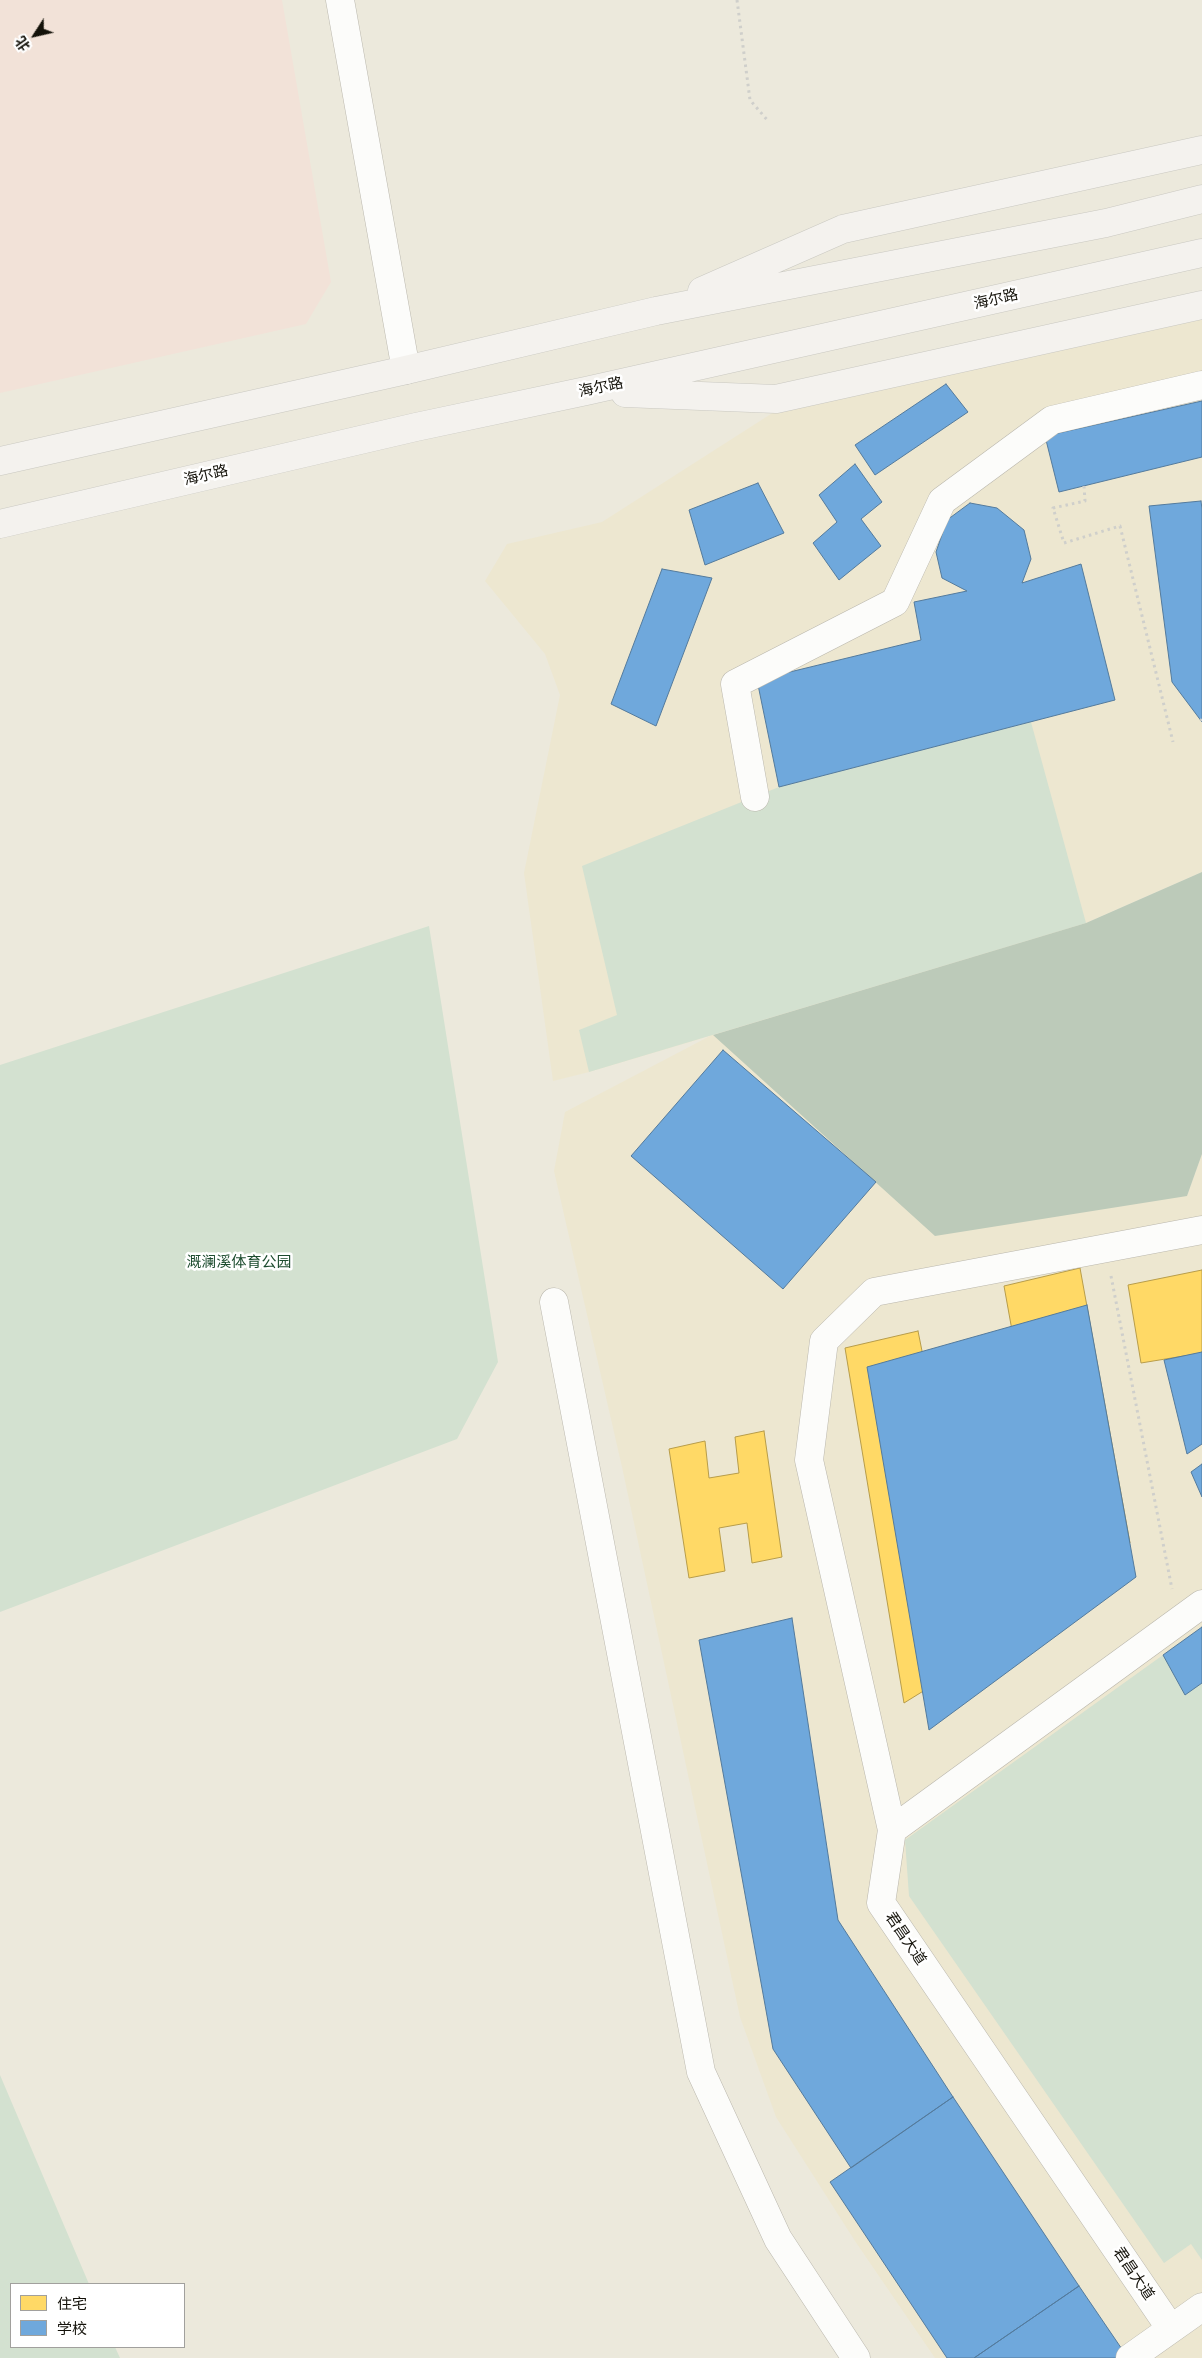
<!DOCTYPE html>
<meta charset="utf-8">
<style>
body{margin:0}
#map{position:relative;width:1202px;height:2358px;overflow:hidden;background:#ece9dc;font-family:"DejaVu Sans","Noto Sans SC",sans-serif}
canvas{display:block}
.legend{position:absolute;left:10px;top:2283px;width:175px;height:65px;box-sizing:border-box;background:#fff;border:1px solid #a1a09d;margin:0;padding:6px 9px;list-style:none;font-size:15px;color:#14120a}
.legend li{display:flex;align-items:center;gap:10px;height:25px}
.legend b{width:25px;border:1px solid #a1a09d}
.north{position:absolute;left:10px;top:10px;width:50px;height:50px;-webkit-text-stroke:4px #fff;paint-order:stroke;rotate:235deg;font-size:14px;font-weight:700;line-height:20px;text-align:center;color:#14120a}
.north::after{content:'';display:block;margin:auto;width:18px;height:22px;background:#14120a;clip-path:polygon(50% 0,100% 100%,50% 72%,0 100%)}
</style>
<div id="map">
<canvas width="1202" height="2358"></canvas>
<ul class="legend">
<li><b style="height:14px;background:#ffd966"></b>住宅</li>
<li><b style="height:14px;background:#6fa8dc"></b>学校</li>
</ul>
<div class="north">北</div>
</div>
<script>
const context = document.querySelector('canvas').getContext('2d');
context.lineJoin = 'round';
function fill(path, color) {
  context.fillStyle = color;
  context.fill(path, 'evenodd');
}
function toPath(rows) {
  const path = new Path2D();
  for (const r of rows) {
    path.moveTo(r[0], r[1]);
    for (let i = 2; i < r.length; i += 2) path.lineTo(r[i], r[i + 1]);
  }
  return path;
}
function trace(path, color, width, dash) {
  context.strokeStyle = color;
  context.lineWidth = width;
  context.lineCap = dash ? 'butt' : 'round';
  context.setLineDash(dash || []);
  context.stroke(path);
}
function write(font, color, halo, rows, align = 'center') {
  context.font = font + ' "DejaVu Sans","Noto Sans SC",sans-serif';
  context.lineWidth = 5;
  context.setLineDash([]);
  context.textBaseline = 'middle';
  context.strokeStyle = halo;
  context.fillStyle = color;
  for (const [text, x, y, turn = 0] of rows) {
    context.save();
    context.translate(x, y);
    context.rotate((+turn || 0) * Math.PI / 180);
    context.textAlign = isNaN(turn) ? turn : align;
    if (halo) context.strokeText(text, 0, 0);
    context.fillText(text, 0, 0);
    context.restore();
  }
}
fill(toPath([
 [1202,318,1202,872,1086,923,713,1035,1187,1196,1202,1154,1202,2358,935,2358,855,2241,776,2117,740,2017,622,1467,554,1171,565,1112,710,1036,589,1072,553,1081,524,873,560,695,545,654,485,581,507,544,602,522,774,412]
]), '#ede7d0');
fill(toPath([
 [0,0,282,0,331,282,306,324,0,393]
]), '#f2e2d8');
fill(toPath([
 [1031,722,1086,923,589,1072,579,1030,617,1015,582,866,779,787],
 [429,926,498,1362,457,1439,0,1612,0,1065],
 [1163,1655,1185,1694,1202,1683,1202,2260,1191,2244,1164,2263,909,1896,905,1840],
 [0,2075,89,2284,11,2284,11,2347,115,2347,120,2358,0,2358]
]), '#d3e1d0');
fill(toPath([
 [1202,872,1202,1154,1187,1196,935,1236,713,1035,1086,923]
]), '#bccab9');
const homes = toPath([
 [1080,1268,1130,1543,1060,1597,1004,1286,1080,1268],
 [1202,1270,1202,1353,1141,1363,1128,1285,1202,1270],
 [918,1331,935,1416,1026,1399,1034,1445,943,1462,975,1659,904,1703,845,1348,918,1331],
 [764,1431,782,1557,752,1563,747,1523,719,1528,725,1571,689,1578,669,1449,705,1441,709,1478,739,1473,735,1437,764,1431]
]);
fill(homes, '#ffd966');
trace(homes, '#b89d4a', 1);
const schools = toPath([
 [946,384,968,412,875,475,855,445,946,384],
 [1202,401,1202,457,1059,492,1045,436,1202,401],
 [855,464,882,502,861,519,881,546,839,580,813,543,837,522,819,495,855,464],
 [758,483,784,533,705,565,689,510,758,483],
 [1201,501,1202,509,1202,722,1172,682,1149,506,1201,501],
 [970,503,997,508,1024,530,1031,559,1022,583,1081,564,1115,700,779,787,757,680,921,640,914,602,967,591,942,578,936,552,947,520,970,503],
 [662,569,712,578,656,726,611,704,662,569],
 [723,1050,876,1182,783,1289,631,1156,723,1050],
 [1087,1305,1136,1577,929,1730,867,1367,1087,1305],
 [1202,1352,1202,1444,1187,1454,1164,1360,1202,1352],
 [1202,1464,1202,1497,1191,1472,1202,1464],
 [792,1618,838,1920,953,2097,851,2168,773,2049,699,1640,792,1618],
 [1202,1627,1202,1683,1185,1695,1163,1655,1202,1627],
 [953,2097,1079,2286,974,2358,947,2358,830,2182,953,2097],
 [1079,2286,1128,2358,974,2358,1079,2286]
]);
fill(schools, '#6fa8dc');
trace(schools, '#547b9d', 1);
const street = toPath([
 [755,797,735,684,895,602,942,501,1052,420,1202,385],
 [554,1302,701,2072,778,2239,856,2358],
 [892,1830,809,1460,824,1341,874,1292,1202,1230],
 [1171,2329,881,1903,892,1830,1202,1604],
 [1130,2358,1202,2307]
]);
const secondary = toPath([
 [340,0,406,370]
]);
const primary = toPath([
 [702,291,843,229,1202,150],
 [625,393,776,399,1202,305],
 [0,461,406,370,656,311,1106,223,1202,199],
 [0,524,416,427,586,391,1202,253]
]);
trace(street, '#bab7ad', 29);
trace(secondary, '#bab7ad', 29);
trace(primary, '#c9c8c1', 29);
trace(toPath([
 [737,0,750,100,769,122],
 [1084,486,1085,501,1053,508,1064,543,1120,526,1173,742],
 [1201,721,1202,719],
 [1111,1276,1172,1589]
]), '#cfcfcb', 3, [2.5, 4]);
trace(street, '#fcfcfa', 28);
trace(secondary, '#fcfcfa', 28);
trace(primary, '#f4f2ee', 28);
write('15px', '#14120a', '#fff', [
 ["海尔路",996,300,-13],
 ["海尔路",601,388,-12],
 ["海尔路",206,476,-13],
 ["君昌大道",905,1939,56],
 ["君昌大道",1133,2274,56]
]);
write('15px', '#1d4c2f', '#fff', [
 ["溉澜溪体育公园",239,1263]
]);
</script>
